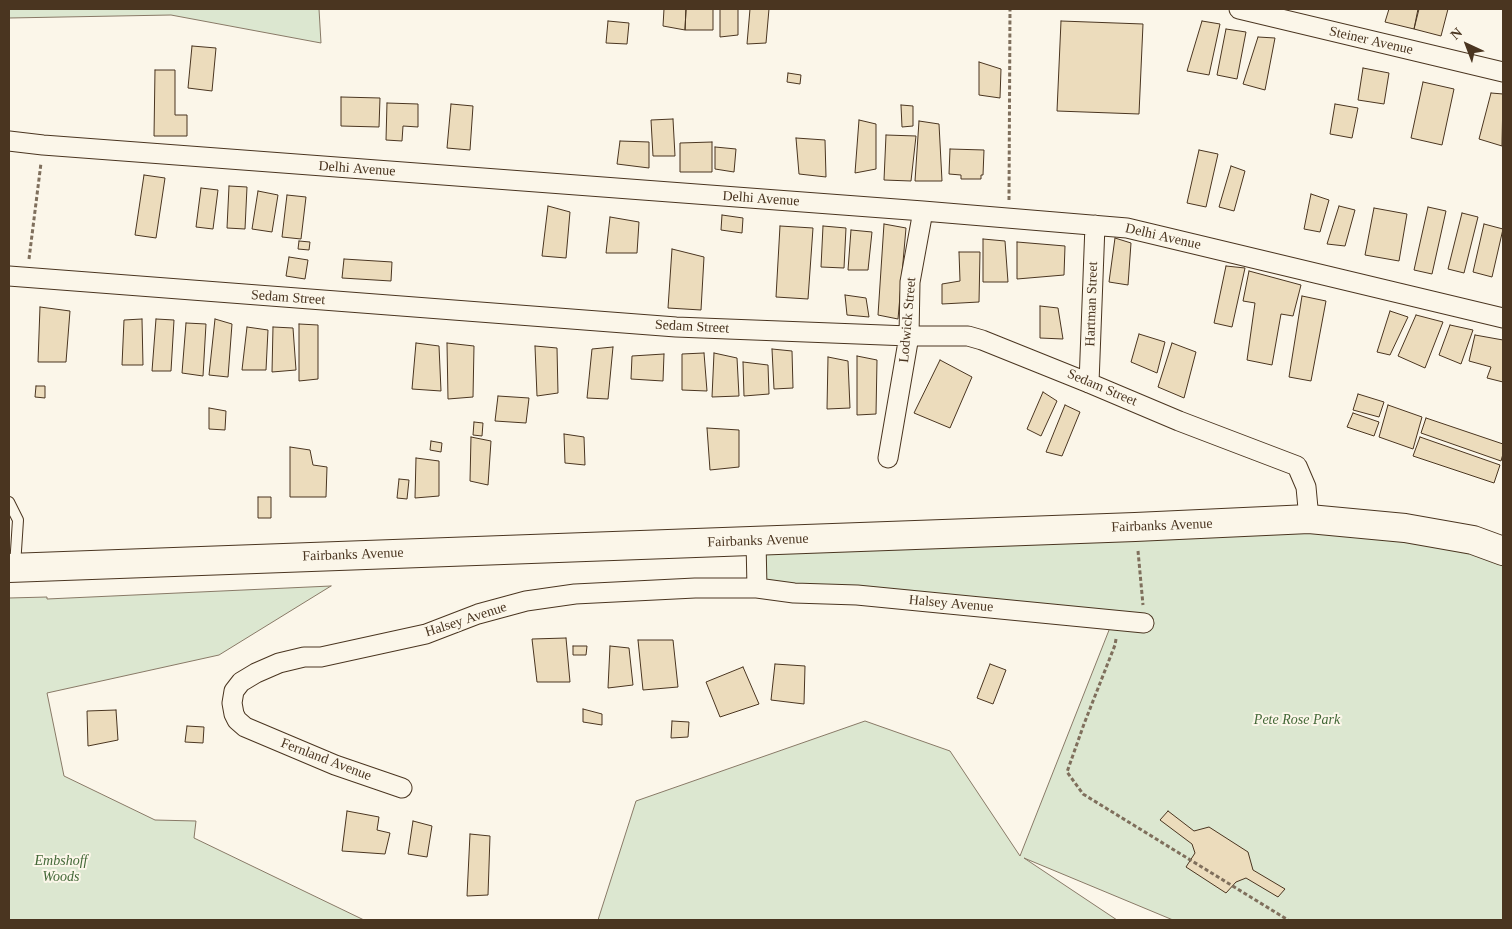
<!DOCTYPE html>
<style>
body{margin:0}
#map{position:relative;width:1512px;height:929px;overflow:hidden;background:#fbf6e9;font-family:Georgia,serif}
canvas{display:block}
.frame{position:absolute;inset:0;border:10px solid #4a3520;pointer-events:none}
.north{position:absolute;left:1442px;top:20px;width:50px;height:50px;-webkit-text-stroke:4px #fbf6e9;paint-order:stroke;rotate:317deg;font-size:14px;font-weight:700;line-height:20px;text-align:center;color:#4a3520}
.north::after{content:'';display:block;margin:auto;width:18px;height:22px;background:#4a3520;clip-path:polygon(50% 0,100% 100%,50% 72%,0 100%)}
</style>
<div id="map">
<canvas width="1512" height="929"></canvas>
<div class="frame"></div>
<div class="north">N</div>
</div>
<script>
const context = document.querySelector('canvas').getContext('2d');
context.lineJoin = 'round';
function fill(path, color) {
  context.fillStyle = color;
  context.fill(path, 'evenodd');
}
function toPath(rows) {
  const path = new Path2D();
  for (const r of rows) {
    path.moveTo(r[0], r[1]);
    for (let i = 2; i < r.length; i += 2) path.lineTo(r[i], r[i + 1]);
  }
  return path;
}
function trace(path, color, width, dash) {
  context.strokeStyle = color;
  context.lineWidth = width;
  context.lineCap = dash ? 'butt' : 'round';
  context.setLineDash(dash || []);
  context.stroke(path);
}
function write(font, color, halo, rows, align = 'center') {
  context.font = font + ' Georgia,serif';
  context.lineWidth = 4;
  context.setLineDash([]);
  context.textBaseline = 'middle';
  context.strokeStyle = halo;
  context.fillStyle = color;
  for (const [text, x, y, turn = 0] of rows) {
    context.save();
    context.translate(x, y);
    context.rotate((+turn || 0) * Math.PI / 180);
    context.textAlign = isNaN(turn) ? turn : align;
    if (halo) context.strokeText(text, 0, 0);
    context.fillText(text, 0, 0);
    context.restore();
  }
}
const green = toPath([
 [9,9,319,9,321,43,171,15,9,18,9,9],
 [1309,519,1503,551,1503,920,1173,920,1024,858,1117,920,598,920,636,801,865,721,950,751,1020,856,1113,620,757,588,756,541,1309,519],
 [331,586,219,655,47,693,64,776,155,820,196,821,194,838,364,920,9,920,9,598,47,597,47,599,331,586]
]);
fill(green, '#dce7d0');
trace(green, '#887966', 1);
const building = toPath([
 [664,9,686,9,685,30,663,26,664,9],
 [686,9,713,9,713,30,685,30,686,9],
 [720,9,738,9,738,35,720,37,720,9],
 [750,9,769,9,766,43,747,44,750,9],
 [1389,9,1418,9,1414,29,1385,22,1389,9],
 [1419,9,1448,9,1441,36,1414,29,1419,9],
 [608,21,629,23,627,44,606,43,608,21],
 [1061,21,1143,24,1139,114,1057,111,1061,21],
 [1202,21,1220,24,1209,75,1187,71,1202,21],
 [1226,29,1246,32,1237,79,1217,75,1226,29],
 [1258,37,1275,38,1265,90,1243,84,1258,37],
 [192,46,216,48,212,91,188,88,192,46],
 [979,62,1001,69,1000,98,979,95,979,62],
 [1363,68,1389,73,1384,104,1358,100,1363,68],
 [155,70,175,70,175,115,187,115,187,136,154,136,155,70],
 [788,73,801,75,800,84,787,82,788,73],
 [1423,82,1454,89,1442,145,1411,138,1423,82],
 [1491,93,1503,94,1502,146,1479,139,1491,93],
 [341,97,380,98,379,127,341,126,341,97],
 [387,103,418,104,418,127,403,126,402,141,386,140,387,103],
 [451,104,473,106,470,150,447,148,451,104],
 [1335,104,1358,108,1352,138,1330,134,1335,104],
 [901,105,913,106,913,126,902,127,901,105],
 [673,119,675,156,653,156,651,120,673,119],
 [859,120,876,124,876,169,855,173,859,120],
 [919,121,939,124,942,181,915,181,919,121],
 [886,135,916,136,911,181,884,180,886,135],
 [796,138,825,140,826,177,799,174,796,138],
 [620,141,649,142,649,168,617,164,620,141],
 [712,142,712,172,680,172,680,143,712,142],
 [715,147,736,149,734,172,715,169,715,147],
 [950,149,984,150,983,175,981,175,981,179,961,179,961,175,949,174,950,149],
 [1199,150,1218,154,1206,207,1187,203,1199,150],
 [1231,166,1245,171,1234,211,1219,207,1231,166],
 [144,175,165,178,156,238,135,235,144,175],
 [229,186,247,187,245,229,227,228,229,186],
 [201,188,218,190,213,229,196,227,201,188],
 [258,191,278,195,272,232,252,229,258,191],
 [1311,194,1329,200,1320,232,1304,229,1311,194],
 [287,195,306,197,301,239,282,237,287,195],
 [548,206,570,212,566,258,542,256,548,206],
 [1339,206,1355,210,1345,246,1327,244,1339,206],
 [1428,207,1446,211,1432,274,1414,270,1428,207],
 [1374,208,1407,214,1399,261,1365,255,1374,208],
 [1462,213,1478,217,1464,273,1448,269,1462,213],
 [722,215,743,218,742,233,721,230,722,215],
 [610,217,639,222,637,253,606,253,610,217],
 [884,224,906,228,898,319,878,315,884,224],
 [1484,224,1503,229,1492,277,1473,272,1484,224],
 [780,226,813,228,808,299,776,297,780,226],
 [823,226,846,228,844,268,821,267,823,226],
 [851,230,872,232,868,270,848,270,851,230],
 [1115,238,1131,243,1128,285,1109,282,1115,238],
 [983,239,1005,241,1008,282,983,282,983,239],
 [299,241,310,242,309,250,298,249,299,241],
 [1017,242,1065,246,1064,275,1017,279,1017,242],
 [672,249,704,257,701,310,668,308,672,249],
 [959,252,980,252,979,302,942,304,942,284,960,281,959,252],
 [289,257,308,260,305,279,286,276,289,257],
 [344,259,392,262,391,281,342,278,344,259],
 [1226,266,1245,268,1232,327,1214,323,1226,266],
 [1249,271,1301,285,1293,316,1281,314,1272,365,1247,360,1255,303,1243,301,1249,271],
 [845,295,866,298,869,317,847,315,845,295],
 [1302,296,1326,301,1311,381,1289,377,1302,296],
 [1040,306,1058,308,1063,339,1040,338,1040,306],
 [40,307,70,311,66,362,38,362,40,307],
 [1390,311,1408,317,1390,355,1377,352,1390,311],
 [1416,315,1443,322,1425,368,1398,356,1416,315],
 [142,319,143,365,122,365,124,320,142,319],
 [156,319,174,320,171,371,152,371,156,319],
 [215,319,232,324,228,377,209,375,215,319],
 [186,323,206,324,203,376,182,373,186,323],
 [299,324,318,325,318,379,299,381,299,324],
 [1450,325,1473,330,1461,364,1439,355,1450,325],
 [247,327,268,330,266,370,242,370,247,327],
 [273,327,293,328,296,370,272,372,273,327],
 [1139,334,1165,342,1157,373,1131,362,1139,334],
 [1475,335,1503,340,1503,382,1487,378,1491,367,1469,361,1475,335],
 [416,343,439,346,441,391,412,389,416,343],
 [447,343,474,346,473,397,448,399,447,343],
 [1172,343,1196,352,1184,398,1158,387,1172,343],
 [535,346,557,348,558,393,537,396,535,346],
 [613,347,608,399,587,398,592,349,613,347],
 [772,349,792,351,793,388,774,389,772,349],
 [704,353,707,391,682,390,682,354,704,353],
 [714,353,737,358,739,396,712,397,714,353],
 [664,354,663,381,631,379,632,356,664,354],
 [857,356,877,360,876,414,857,415,857,356],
 [828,357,848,361,850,408,827,409,828,357],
 [940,360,972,377,950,428,914,413,940,360],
 [743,362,768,365,769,394,744,396,743,362],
 [36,386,45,386,45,398,35,397,36,386],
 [1043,392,1057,401,1041,436,1027,429,1043,392],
 [1358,394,1384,402,1379,417,1353,410,1358,394],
 [498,396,529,398,526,423,495,421,498,396],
 [1065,405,1080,412,1062,456,1046,452,1065,405],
 [1388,405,1422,417,1413,449,1379,437,1388,405],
 [209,408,226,411,225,430,209,429,209,408],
 [1353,413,1379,422,1374,436,1347,427,1353,413],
 [1426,418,1503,444,1503,454,1501,461,1421,433,1426,418],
 [474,422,483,423,482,436,473,435,474,422],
 [707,428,739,430,739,467,710,470,707,428],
 [564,434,584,437,585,465,565,463,564,434],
 [471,437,491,441,488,485,470,481,471,437],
 [1420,437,1500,465,1494,483,1413,456,1420,437],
 [431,441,442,443,441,452,430,450,431,441],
 [290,447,310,450,313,465,327,467,326,497,290,497,290,447],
 [416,458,439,461,439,496,415,498,416,458],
 [399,479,409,480,407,499,397,498,399,479],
 [258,497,271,497,271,518,258,518,258,497],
 [566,638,570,682,537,682,532,639,566,638],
 [638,640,673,640,678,687,643,690,638,640],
 [573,646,587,646,586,655,573,655,573,646],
 [610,646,629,648,633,685,608,688,610,646],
 [775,664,805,666,804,704,771,700,775,664],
 [990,664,1006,670,993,704,977,698,990,664],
 [743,667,759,704,720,717,706,682,743,667],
 [583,709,602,714,602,725,583,722,583,709],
 [116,710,118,740,88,746,87,711,116,710],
 [672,721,689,722,688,737,671,738,672,721],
 [187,726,204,727,203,743,185,742,187,726],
 [347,811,379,817,377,830,390,833,385,854,342,851,347,811],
 [1168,811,1194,831,1209,827,1248,852,1253,870,1285,889,1278,897,1246,878,1236,882,1226,893,1186,867,1195,853,1192,844,1160,820,1168,811],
 [413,821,432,826,427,857,408,854,413,821],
 [470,834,490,836,488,895,467,896,470,834]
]);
fill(building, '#ecdcbc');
trace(building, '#4a3520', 1);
const lane = toPath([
 [9,502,18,520,15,566]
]);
const street = toPath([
 [1239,9,1503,72],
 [9,141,43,145,923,211,1127,228,1503,318],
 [9,276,676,327,909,336,968,336,982,340,1089,383,1179,421,1297,466,1306,487,1309,519],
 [1089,383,1095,225],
 [888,458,909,336,910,282,923,211],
 [756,541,757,588],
 [402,788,335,765,245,727,237,720,234,714,232,703,234,691,241,682,256,673,279,663,304,657,321,657,426,634,478,614,526,601,575,594,695,588,757,588,794,593,857,595,1144,623]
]);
const secondary = toPath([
 [9,568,1135,527,1309,519,1405,528,1473,540,1503,551]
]);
trace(lane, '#4a3520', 12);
trace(street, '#4a3520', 21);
trace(secondary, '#4a3520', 30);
trace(toPath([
 [1009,200,1010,9],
 [29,259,41,163],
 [1138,551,1143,605],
 [1116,639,1115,645,1084,724,1067,772,1083,794,1288,920]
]), '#7f6f5c', 3, [4, 2.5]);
trace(lane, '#fbf6e9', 10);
trace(street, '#fbf6e9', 19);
trace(secondary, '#fbf6e9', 28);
write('14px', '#4a3520', '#fbf6e9', [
 ["Steiner Avenue",1371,41,13],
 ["Delhi Avenue",357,169,4],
 ["Delhi Avenue",761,199,4],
 ["Delhi Avenue",1163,237,13],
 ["Sedam Street",288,298,4],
 ["Hartman Street",1092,304,-88],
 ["Lodwick Street",908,320,-85],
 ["Sedam Street",692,327,3],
 ["Sedam Street",1102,388,23],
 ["Fairbanks Avenue",1162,526,-2],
 ["Fairbanks Avenue",758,541,-2],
 ["Fairbanks Avenue",353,555,-2],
 ["Halsey Avenue",951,604,5],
 ["Halsey Avenue",466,620,-18],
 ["Fernland Avenue",326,760,21]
]);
write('italic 14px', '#436837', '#fbf6e9', [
 ["Pete Rose Park",1297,720],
 ["Embshoff",61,861],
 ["Woods",61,877]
]);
</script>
